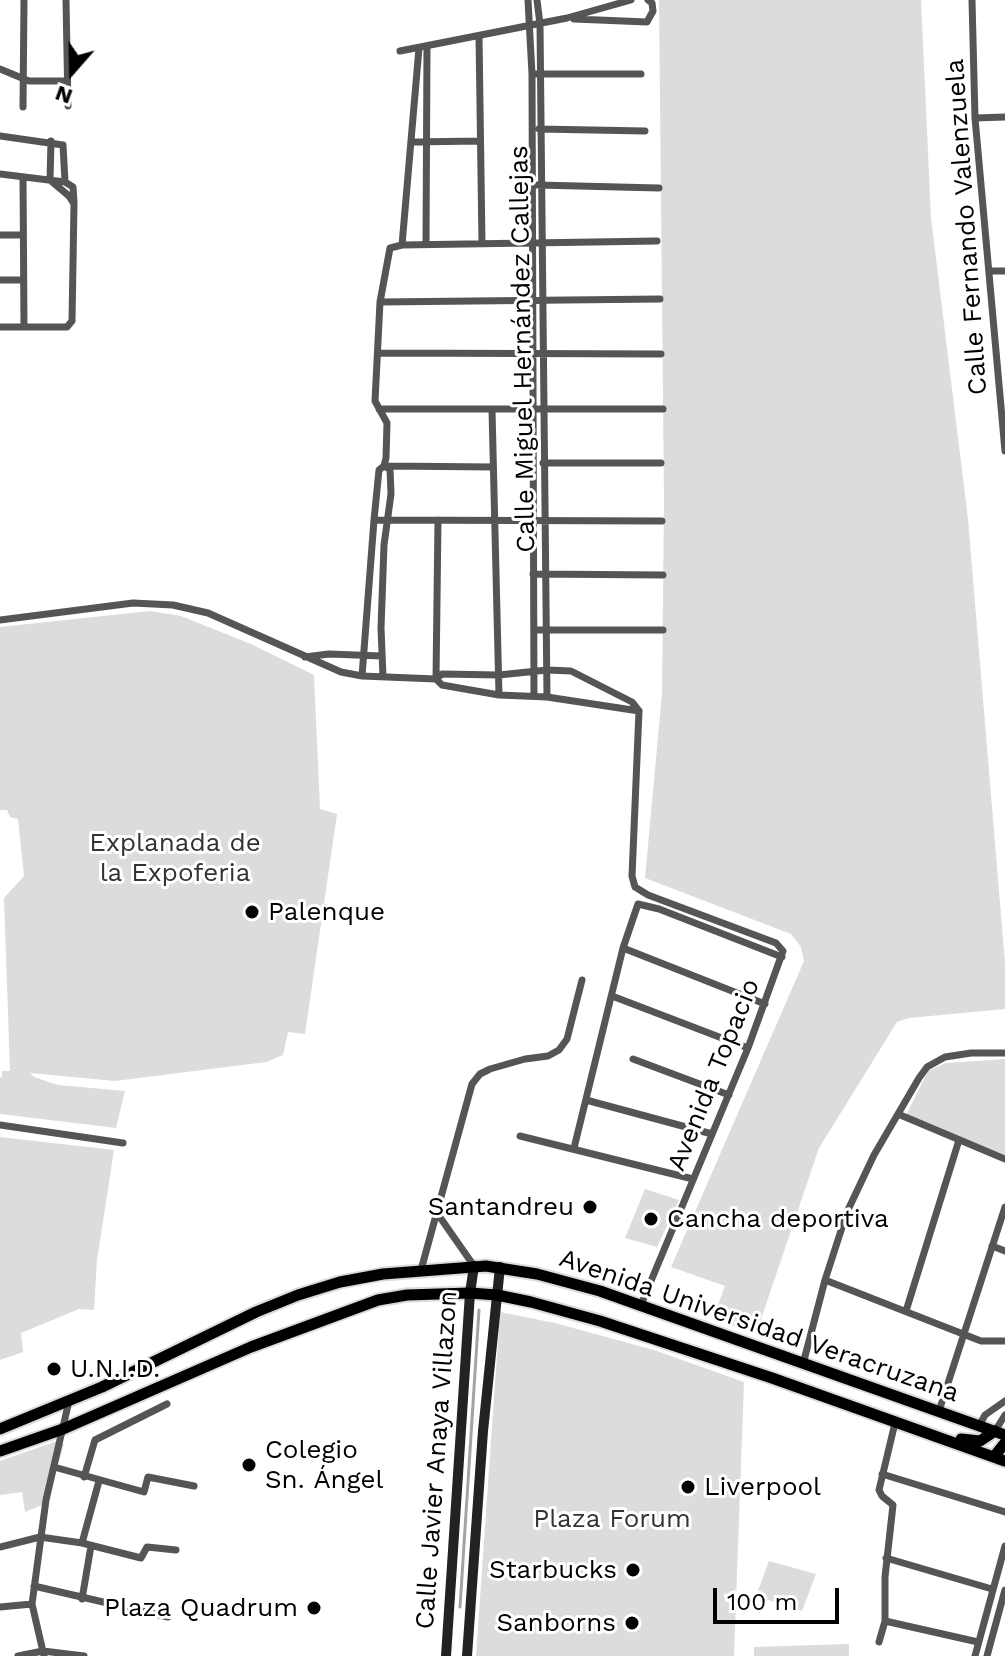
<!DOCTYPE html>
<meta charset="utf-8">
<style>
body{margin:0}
#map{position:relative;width:1005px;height:1656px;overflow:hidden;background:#fff;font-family:"Work Sans",sans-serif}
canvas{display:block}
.north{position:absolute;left:32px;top:32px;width:80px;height:80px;-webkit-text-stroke:6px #fff;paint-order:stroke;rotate:200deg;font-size:22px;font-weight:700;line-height:32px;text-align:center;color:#000}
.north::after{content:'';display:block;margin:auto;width:28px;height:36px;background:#000;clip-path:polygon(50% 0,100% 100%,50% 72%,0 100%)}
.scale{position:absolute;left:713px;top:1588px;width:126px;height:36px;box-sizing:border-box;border:4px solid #000;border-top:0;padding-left:10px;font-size:24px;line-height:28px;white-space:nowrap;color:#000;-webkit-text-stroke:6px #fff;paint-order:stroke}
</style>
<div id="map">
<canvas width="1005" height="1656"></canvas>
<div class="north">N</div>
<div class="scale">100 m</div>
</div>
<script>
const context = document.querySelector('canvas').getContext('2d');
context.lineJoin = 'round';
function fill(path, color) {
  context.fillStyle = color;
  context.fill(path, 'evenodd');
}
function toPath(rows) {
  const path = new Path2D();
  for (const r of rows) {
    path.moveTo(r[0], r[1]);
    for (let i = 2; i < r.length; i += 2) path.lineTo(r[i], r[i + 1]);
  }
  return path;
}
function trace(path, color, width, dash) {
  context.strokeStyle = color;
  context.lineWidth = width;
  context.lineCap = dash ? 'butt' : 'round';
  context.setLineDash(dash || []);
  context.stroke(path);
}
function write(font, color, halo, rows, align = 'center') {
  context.font = font + ' "Work Sans",sans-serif';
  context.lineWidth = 6;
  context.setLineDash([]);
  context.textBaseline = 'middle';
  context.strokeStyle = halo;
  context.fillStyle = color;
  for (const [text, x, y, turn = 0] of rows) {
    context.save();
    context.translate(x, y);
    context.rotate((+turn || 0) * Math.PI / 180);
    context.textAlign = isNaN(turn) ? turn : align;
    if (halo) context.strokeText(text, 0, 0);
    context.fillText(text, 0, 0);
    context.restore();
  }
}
fill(toPath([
 [659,0,921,0,931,218,968,519,1005,963,1005,1009,909,1018,897,1022,819,1148,756,1334,713,1318,725,1286,671,1267,804,961,801,947,791,934,645,878,662,693,664,499],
 [150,611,181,616,251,644,314,675,320,809,337,814,305,1034,288,1032,283,1055,266,1062,115,1081,30,1073,34,1077,58,1085,125,1091,116,1128,0,1114,0,1078,2,1077,2,1071,10,1071,4,898,24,876,18,819,10,817,7,810,0,810,0,627],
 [1005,1059,1005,1155,906,1115,928,1071,946,1063],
 [0,1137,114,1150,97,1260,94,1310,79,1309,21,1333,23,1352,0,1360],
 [645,1189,679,1200,657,1247,625,1238],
 [500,1312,555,1323,654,1350,744,1382,734,1656,476,1656],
 [57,1441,64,1444,47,1503,25,1512,22,1492,0,1495,0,1461],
 [769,1561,816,1574,802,1611,756,1596],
 [849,1644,849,1656,754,1656,754,1647]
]), '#dcdcdc');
trace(toPath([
 [460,1607,479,1310]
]), '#a3a3a3', 3);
const primary = toPath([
 [0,1429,102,1387,256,1312,298,1295,340,1282,383,1274,486,1266,537,1274,600,1291,1005,1435],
 [961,1439,980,1441,995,1431],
 [0,1451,63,1429,251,1347,378,1300,407,1295,470,1293,497,1295,531,1302,600,1321,772,1378,1005,1461],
 [999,1459,997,1453,1005,1443]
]);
trace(primary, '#dbdbdb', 15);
trace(toPath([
 [66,0,68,106],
 [528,0,532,74,534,696],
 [537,0,540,24,547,697],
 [972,0,975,118,1005,451],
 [574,19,647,22,653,11,652,3,648,0],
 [479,36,482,243],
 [400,51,567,18,631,0],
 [0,69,29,81,67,81],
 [535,74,641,74],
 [23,107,24,0],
 [975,118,1005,117],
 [539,129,645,131],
 [0,136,63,145,65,182],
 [411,142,480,141],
 [0,174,65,182,73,187,74,202],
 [23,177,24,327],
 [537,185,659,188],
 [0,235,23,235],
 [426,244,427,46],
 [402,245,419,48],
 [989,271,1005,271],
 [0,280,23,280],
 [380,302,660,299],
 [0,327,67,327,72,321,74,204,69,196,50,180,51,141],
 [378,353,661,354],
 [379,409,663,409],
 [492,410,499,695],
 [543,463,661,463],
 [387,466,493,467],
 [374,520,662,521],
 [533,574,663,575],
 [0,620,133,603,173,605,208,613,341,672,362,676,436,679,442,674,499,675,547,670,571,671,632,702,639,711],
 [534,630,663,630],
 [305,657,329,654,382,656],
 [362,676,374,520,379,470,384,466,386,458,387,423,375,401,380,302,390,248,402,245,657,241],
 [383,677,381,628,384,545,391,494,390,469,384,466],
 [436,679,442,685,499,695,547,697,639,711],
 [436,679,438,520],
 [639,711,632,876,635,887,648,895,776,943,783,951,748,1048,641,1305],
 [623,948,765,1004],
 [612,996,748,1048],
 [633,1059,729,1095],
 [586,1100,712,1134],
 [898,1114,1005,1159],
 [0,1125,123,1143],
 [520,1136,693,1179],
 [574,1148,623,948,638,904,659,909,782,957],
 [437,1213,474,1266],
 [992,1246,1005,1251],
 [421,1270,472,1084,480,1074,490,1069,525,1059,548,1056,559,1050,567,1039,582,980],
 [825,1280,981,1341,1005,1341],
 [906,1311,959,1140],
 [803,1364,825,1280,847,1212,874,1155,919,1078,927,1067,945,1057,971,1053,1005,1053],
 [939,1411,1005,1207],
 [979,1426,985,1415,1005,1401],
 [995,1431,1005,1415],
 [54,1467,144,1492,148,1477,194,1486],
 [882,1474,1005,1512],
 [84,1477,95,1440,167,1404],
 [82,1543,99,1481],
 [0,1547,40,1537,82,1543,141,1558,147,1547,176,1550],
 [886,1558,992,1589],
 [34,1586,168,1617],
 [82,1599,91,1546],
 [0,1607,32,1604],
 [885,1621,885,1577,893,1505,882,1496,879,1490,895,1423],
 [879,1642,885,1621,978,1642],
 [18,1656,43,1651,84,1656],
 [44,1656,32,1604,46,1500,69,1401],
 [975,1656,1005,1546],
 [987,1656,1005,1590]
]), '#555', 7);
trace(toPath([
 [446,1656,470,1293,474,1266],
 [467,1656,483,1431,500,1267]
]), '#222', 10);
trace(primary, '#000', 11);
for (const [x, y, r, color] of [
 [252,912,8,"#000"],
 [590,1207,8,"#000"],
 [651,1219,8,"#000"],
 [54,1369,8,"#000"],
 [249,1465,8,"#000"],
 [688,1487,8,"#000"],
 [633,1570,8,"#000"],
 [314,1608,8,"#000"],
 [632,1623,8,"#000"]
]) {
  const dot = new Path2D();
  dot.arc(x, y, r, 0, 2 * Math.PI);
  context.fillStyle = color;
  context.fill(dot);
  trace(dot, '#fff', 3);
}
write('26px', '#000', '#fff', [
 ["Calle Fernando Valenzuela",967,227,-94],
 ["Calle Miguel Hernández Callejas",523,349,-91],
 ["Avenida Topacio",714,1075,-68],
 ["Avenida Universidad Veracruzana",759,1326,19],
 ["Calle Javier Anaya Villazon",437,1460,-86]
]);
write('26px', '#333', '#fff', [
 ["Explanada de",175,843],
 ["la Expoferia",175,873],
 ["Plaza Forum",612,1519]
]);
write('26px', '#000', '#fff', [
 ["Palenque",268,912],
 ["Santandreu",574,1207,"right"],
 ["Cancha deportiva",667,1219],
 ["U.N.I.D.",70,1369],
 ["Colegio",265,1450],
 ["Sn. Ángel",265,1480],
 ["Liverpool",704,1487],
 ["Starbucks",617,1570,"right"],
 ["Plaza Quadrum",298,1608,"right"],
 ["Sanborns",616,1623,"right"]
], 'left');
</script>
